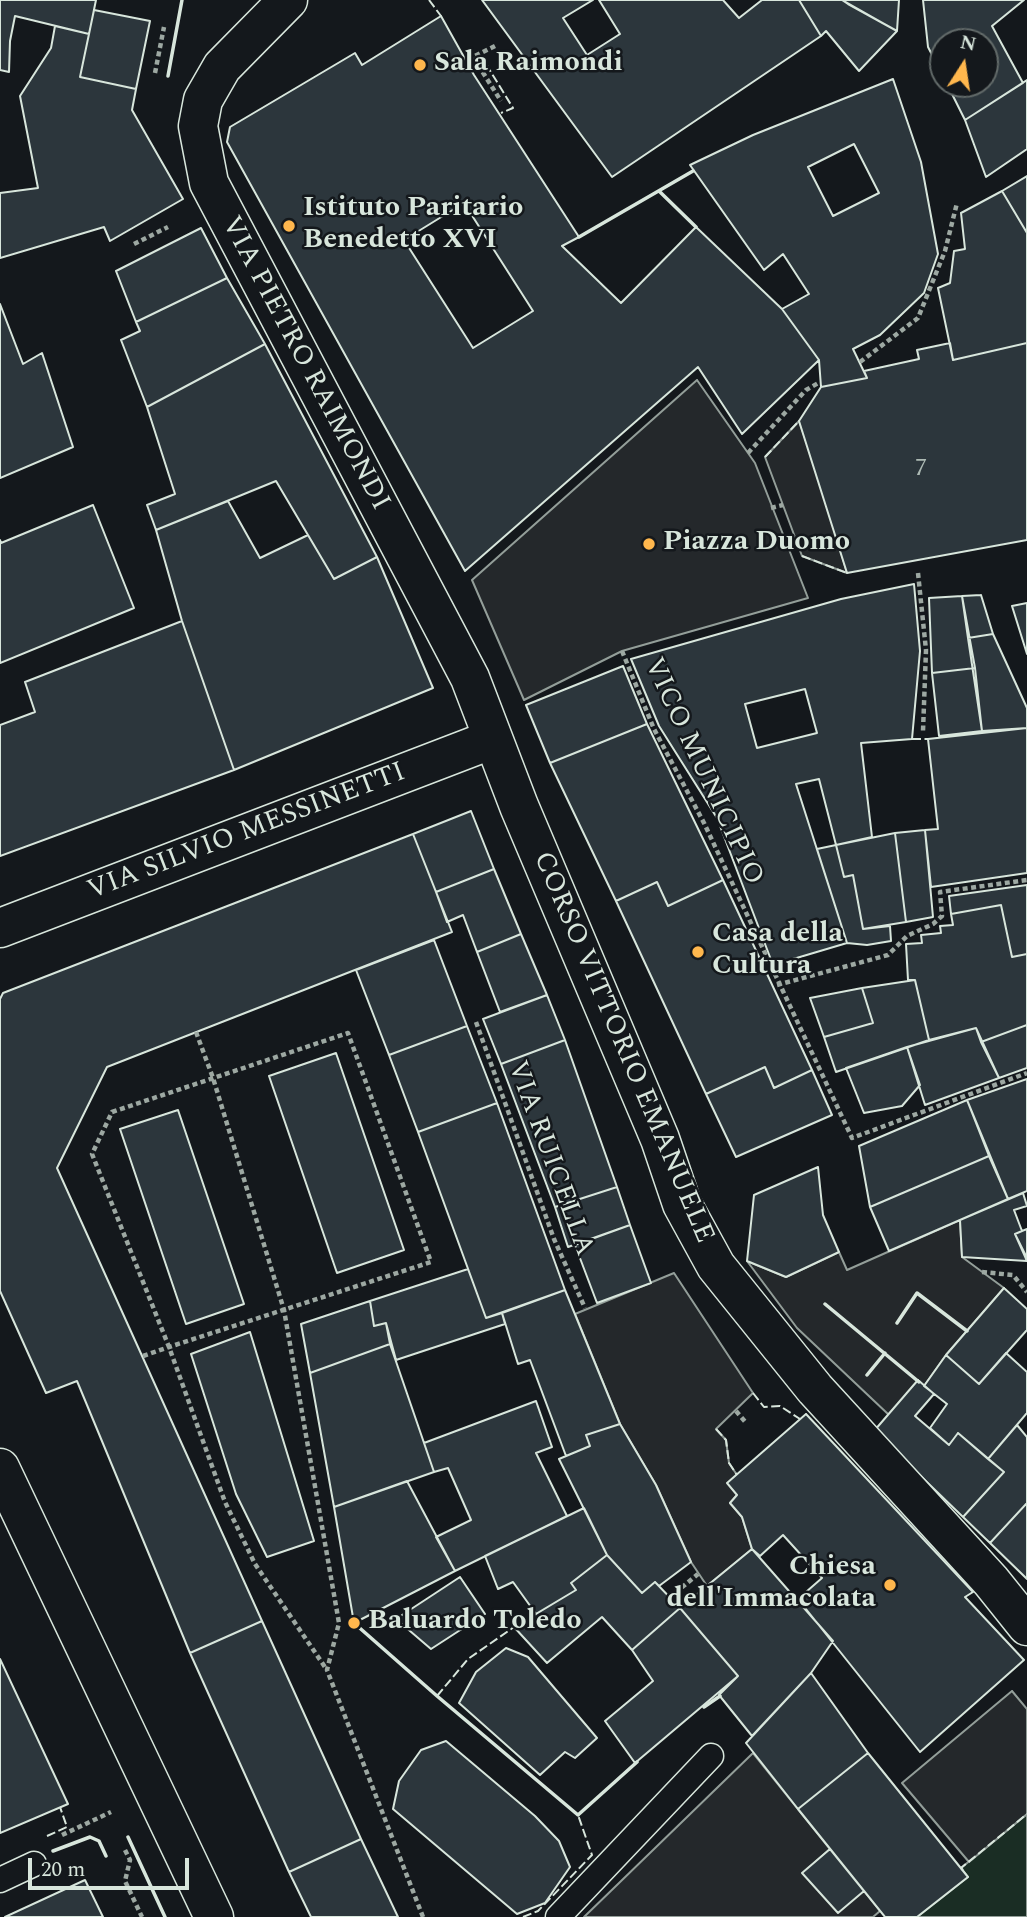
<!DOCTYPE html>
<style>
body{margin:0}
#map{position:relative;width:1027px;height:1917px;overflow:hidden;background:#14181c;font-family:Spectral,serif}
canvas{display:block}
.north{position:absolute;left:929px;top:28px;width:70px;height:70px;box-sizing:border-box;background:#14181c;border:2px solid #626a69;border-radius:50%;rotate:12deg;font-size:19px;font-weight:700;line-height:28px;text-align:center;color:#d8e6dc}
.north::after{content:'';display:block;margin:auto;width:24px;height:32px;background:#ffb74d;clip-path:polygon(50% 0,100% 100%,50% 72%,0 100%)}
.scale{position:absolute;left:28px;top:1858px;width:161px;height:32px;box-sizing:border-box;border:4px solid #d8e6dc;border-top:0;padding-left:9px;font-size:21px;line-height:24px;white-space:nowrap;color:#d8e6dc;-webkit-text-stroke:5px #14181c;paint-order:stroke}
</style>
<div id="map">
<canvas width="1027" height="1917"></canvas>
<div class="north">N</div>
<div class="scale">20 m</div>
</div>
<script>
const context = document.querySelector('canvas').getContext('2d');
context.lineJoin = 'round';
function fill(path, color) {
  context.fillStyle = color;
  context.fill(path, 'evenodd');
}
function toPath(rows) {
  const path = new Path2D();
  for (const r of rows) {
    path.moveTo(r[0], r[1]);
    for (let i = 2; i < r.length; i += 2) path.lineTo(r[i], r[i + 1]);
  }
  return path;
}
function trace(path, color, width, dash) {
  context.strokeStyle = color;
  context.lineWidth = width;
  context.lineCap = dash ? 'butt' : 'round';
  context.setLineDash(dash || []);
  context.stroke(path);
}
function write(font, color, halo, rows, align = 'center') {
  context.font = font + ' Spectral,serif';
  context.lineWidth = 5;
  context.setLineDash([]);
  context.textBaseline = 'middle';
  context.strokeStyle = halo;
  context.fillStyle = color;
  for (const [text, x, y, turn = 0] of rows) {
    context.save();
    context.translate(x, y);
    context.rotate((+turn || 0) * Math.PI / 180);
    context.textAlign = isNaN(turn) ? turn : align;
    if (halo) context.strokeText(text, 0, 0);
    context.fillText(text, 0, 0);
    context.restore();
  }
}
const green = toPath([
 [1027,1814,1027,1917,917,1917,968,1877,961,1868,1027,1814]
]);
fill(green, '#1a2d24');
trace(green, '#939e99', 2);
const parking = toPath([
 [697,380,755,463,808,598,622,651,524,700,472,580,697,380],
 [799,421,823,490,847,573,802,556,765,457,799,421],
 [960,1220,962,1257,1004,1288,946,1355,924,1386,889,1415,797,1328,747,1261,786,1277,839,1252,847,1270,960,1220],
 [674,1273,753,1393,716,1429,726,1440,729,1463,737,1475,737,1495,730,1503,742,1517,752,1549,707,1586,691,1562,656,1485,620,1424,575,1314,674,1273],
 [1012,1691,1027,1709,1027,1814,969,1862,902,1783,1012,1691],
 [753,1753,830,1849,803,1873,864,1891,880,1911,873,1917,584,1917,753,1753]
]);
fill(parking, '#24282b');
trace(parking, '#939e99', 2);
const building = toPath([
 [0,0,96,0,89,34,15,16,10,41,9,72,0,70,0,0],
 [482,0,593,0,563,18,587,55,620,34,599,0,723,0,739,18,762,0,799,0,821,36,612,177,482,0],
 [799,0,842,0,897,31,859,71,826,31,821,36,799,0],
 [842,0,899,0,897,31,848,4,842,0],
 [923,0,1024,0,992,26,1023,83,965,120,947,84,985,84,985,42,943,42,943,76,928,47,923,0],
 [94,10,150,21,136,89,80,77,94,10],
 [441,16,474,75,579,237,562,246,621,303,696,227,782,309,819,360,742,434,698,367,465,571,227,142,230,127,355,53,362,65,441,16],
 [464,203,533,311,473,348,404,240,464,203],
 [55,26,89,34,80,77,136,89,132,110,183,199,110,241,104,227,0,258,0,193,38,188,20,96,51,48,55,26],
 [893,79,921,162,938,254,924,293,880,335,853,349,867,378,821,387,819,360,782,309,809,294,783,254,764,270,690,165,753,135,893,79],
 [854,144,879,193,833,216,808,167,854,144],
 [1027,80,1027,149,986,177,965,120,1027,80],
 [1027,176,1027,233,1002,191,1027,176],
 [1002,191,1027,233,1027,343,953,360,938,288,950,283,954,251,965,249,961,213,1002,191],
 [201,228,227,278,136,322,116,271,201,228],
 [227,278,265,344,147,407,121,340,140,331,136,322,227,278],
 [0,304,23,364,42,353,73,447,0,478,0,304],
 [950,343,953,360,1027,343,1027,540,847,573,799,421,821,387,867,378,864,371,919,359,917,350,950,343],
 [265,344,377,557,334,579,276,481,156,530,147,505,175,494,147,407,265,344],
 [228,501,260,558,308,535,334,579,377,557,433,688,234,770,182,621,156,530,228,501],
 [93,505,134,608,0,663,0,540,1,543,93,505],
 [914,584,920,651,912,739,861,743,872,837,836,845,819,779,796,784,847,943,773,965,717,818,659,726,631,659,841,599,914,584],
 [805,689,817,733,757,748,745,704,805,689],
 [981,595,993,634,968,638,962,596,981,595],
 [962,596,975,668,932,673,929,598,962,596],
 [1027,603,1027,654,1012,606,1027,603],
 [182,621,234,770,0,856,0,725,35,712,25,682,182,621],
 [993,634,1027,708,1027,728,982,731,968,638,993,634],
 [623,666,647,724,550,763,526,705,623,666],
 [975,668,982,731,939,736,932,673,975,668],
 [647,724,723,880,668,906,657,882,616,901,550,763,647,724],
 [1027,728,1027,873,931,887,925,830,938,829,928,739,1027,728],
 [471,811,494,869,436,892,413,834,471,811],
 [925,830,933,917,906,922,895,833,925,830],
 [895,833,906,922,863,929,853,875,844,877,836,845,895,833],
 [413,834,452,932,107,1067,57,1168,262,1621,190,1653,77,1381,46,1393,0,1291,0,999,3,993,413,834],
 [836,845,844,877,853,875,863,929,890,926,891,941,867,945,847,943,817,849,836,845],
 [494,869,521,934,477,952,463,915,447,922,436,892,494,869],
 [723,880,812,1070,774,1088,765,1067,706,1094,616,901,657,882,668,906,723,880],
 [1027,885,1027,954,1012,957,1001,905,951,914,949,896,1027,885],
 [1001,905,1012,957,1027,954,1027,1025,981,1042,976,1028,929,1040,915,980,908,980,906,944,922,943,921,935,941,933,940,926,953,925,951,914,1001,905],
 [521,934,547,995,500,1012,477,952,521,934],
 [434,940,467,1026,389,1055,356,970,434,940],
 [915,980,929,1040,836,1072,824,1037,873,1023,862,988,915,980],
 [862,988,873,1023,824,1037,810,998,862,988],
 [547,995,565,1040,501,1064,483,1019,547,995],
 [1027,1025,1027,1068,999,1078,981,1042,1027,1025],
 [467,1026,497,1103,418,1132,389,1055,467,1026],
 [976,1028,999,1078,925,1105,907,1047,976,1028],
 [565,1040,617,1187,555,1207,501,1064,565,1040],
 [907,1047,920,1085,902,1106,864,1113,846,1068,907,1047],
 [336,1053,404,1250,337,1273,269,1076,336,1053],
 [765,1067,774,1088,812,1070,832,1115,736,1157,706,1094,765,1067],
 [1027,1079,1027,1191,1008,1199,967,1100,1027,1079],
 [967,1100,989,1156,870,1207,859,1146,967,1100],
 [497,1103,565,1290,486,1318,418,1132,497,1103],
 [178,1110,244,1304,186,1324,120,1129,178,1110],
 [989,1156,1008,1199,889,1251,870,1207,989,1156],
 [818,1167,823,1215,839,1252,786,1277,747,1261,754,1195,818,1167],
 [617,1187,630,1225,568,1247,555,1207,617,1187],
 [1023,1193,1027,1206,1014,1210,1022,1231,1015,1234,1027,1261,962,1257,960,1220,1023,1193],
 [630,1225,651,1283,597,1303,575,1245,630,1225],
 [1027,1229,1027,1258,1015,1234,1027,1229],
 [468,1269,486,1318,502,1313,505,1324,396,1360,386,1323,374,1326,370,1301,468,1269],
 [1004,1288,1027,1309,1027,1330,979,1384,946,1355,1004,1288],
 [565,1290,620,1424,586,1435,590,1446,566,1456,530,1360,518,1364,502,1313,565,1290],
 [370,1301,374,1326,386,1323,390,1344,310,1373,301,1324,370,1301],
 [250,1332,314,1541,267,1557,236,1494,191,1354,250,1332],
 [390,1344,434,1472,334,1507,310,1373,390,1344],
 [1006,1353,1027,1372,1027,1413,988,1459,958,1433,949,1445,930,1428,947,1404,924,1386,946,1355,979,1384,1006,1353],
 [918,1380,934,1394,915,1416,949,1445,958,1433,1004,1472,963,1517,874,1431,918,1380],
 [536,1401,552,1447,536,1453,567,1516,455,1571,436,1537,471,1520,448,1468,434,1472,424,1443,536,1401],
 [806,1414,973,1592,965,1597,1024,1660,920,1752,798,1599,822,1578,783,1535,760,1556,752,1549,742,1517,730,1503,737,1495,727,1483,806,1414],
 [620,1424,656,1485,691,1562,659,1586,655,1582,642,1593,607,1555,559,1459,590,1446,586,1435,620,1424],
 [1017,1425,1027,1437,1027,1503,990,1543,963,1517,1004,1472,988,1459,1017,1425],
 [407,1481,455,1571,354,1623,334,1507,407,1481],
 [1027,1503,1027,1579,990,1543,1027,1503],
 [584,1508,607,1555,571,1583,576,1590,536,1614,513,1582,498,1589,485,1556,584,1508],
 [752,1549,833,1641,811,1673,752,1736,719,1695,738,1676,680,1608,752,1549],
 [607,1555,642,1593,655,1582,680,1608,632,1650,602,1617,547,1663,514,1627,576,1590,571,1583,607,1555],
 [460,1577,485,1614,431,1649,396,1619,460,1577],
 [680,1608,738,1676,635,1763,605,1721,653,1681,632,1650,680,1608],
 [262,1621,361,1839,289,1872,190,1653,262,1621],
 [506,1648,528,1657,597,1738,575,1758,565,1752,540,1775,459,1703,476,1672,506,1648],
 [0,1659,68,1804,0,1833,0,1659],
 [811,1673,868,1753,798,1809,746,1743,811,1673],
 [446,1741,535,1816,559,1841,570,1867,545,1903,517,1914,393,1809,399,1781,421,1750,446,1741],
 [868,1753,968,1877,917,1917,885,1917,798,1809,868,1753],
 [361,1839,398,1917,311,1917,289,1872,361,1839],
 [830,1849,864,1891,838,1913,802,1873,830,1849],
 [85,1880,103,1917,5,1917,85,1880]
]);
fill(building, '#2c363c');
trace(building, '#d8e6dc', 2);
const lane = toPath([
 [0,1880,34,1864],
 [558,1917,711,1756]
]);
const street = toPath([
 [288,0,222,67,203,100,198,126,209,183,470,678,519,806,660,1139,682,1204,716,1266,815,1389,991,1581,1027,1626],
 [0,928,493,739],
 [0,1468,214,1917]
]);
trace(lane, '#d8e6dc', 27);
trace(street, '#d8e6dc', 41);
trace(toPath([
 [495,46,473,57,501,101],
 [155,73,164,27],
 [134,244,168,227],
 [860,362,918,318,945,251,957,203],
 [748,453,806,390,820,382],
 [771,508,783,505],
 [918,573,926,650,923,731],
 [622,651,654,729,704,823,852,1138,1027,1073],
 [777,985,888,955,907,936,933,924,942,916,940,892,1027,880],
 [476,1022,554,1239,585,1308],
 [196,1032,213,1078,284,1310,339,1623,327,1670,423,1917],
 [982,1272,1013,1275,1027,1292],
 [143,1356,169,1347,431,1262,348,1033,112,1112,92,1154,169,1347,225,1502,255,1564,327,1670],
 [736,1411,747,1424],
 [675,1593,698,1574],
 [62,1835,111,1812],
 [125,1850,130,1860,125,1881,142,1917]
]), '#9da8a2', 4.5, [5, 3.5]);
trace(lane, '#14181c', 24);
trace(street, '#14181c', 38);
trace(toPath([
 [429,0,441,16],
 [486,64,513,108,501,113],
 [765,457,799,421],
 [802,556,847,573],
 [912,739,928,739],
 [753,1393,764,1407,780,1406,800,1419],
 [716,1429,726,1440,729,1463,737,1475],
 [437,1696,468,1659,514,1627],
 [47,1836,67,1827,60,1807],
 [963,1870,961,1868,1027,1814],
 [523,1917,538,1911,592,1855,578,1815]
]), '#d8e6dc', 2, [9, 3.5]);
trace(toPath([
 [168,76,182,0],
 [659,191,696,227],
 [579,237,693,171],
 [825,1304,919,1382],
 [897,1323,917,1293,967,1331],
 [867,1375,885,1353],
 [353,1619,354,1623,437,1696,578,1815,637,1762],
 [704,1707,720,1696],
 [128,1837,165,1917],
 [53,1851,90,1837,99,1841,106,1856]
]), '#d8e6dc', 3.5);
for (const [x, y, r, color] of [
 [420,65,7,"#ffb74d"],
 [289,226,7,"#ffb74d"],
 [649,544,7,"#ffb74d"],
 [698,952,7,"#ffb74d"],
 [890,1585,7,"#ffb74d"],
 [354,1623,7,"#ffb74d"]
]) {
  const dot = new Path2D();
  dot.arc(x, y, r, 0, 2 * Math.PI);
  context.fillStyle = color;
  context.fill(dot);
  trace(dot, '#14181c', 2.5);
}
write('24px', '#adbab4', null, [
 ["7",921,470]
]);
write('bold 28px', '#d8e6dc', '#14181c', [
 ["Sala Raimondi",434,65],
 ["Istituto Paritario",303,210],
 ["Benedetto XVI",303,242],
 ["Piazza Duomo",663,544],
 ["Casa della",712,936],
 ["Cultura",712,968],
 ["Chiesa",876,1569,"right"],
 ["dell'Immacolata",876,1601,"right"],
 ["Baluardo Toledo",368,1623]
], 'left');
write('28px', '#d8e6dc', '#14181c', [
 ["VIA PIETRO RAIMONDI",304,364,62],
 ["VICO MUNICIPIO",702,772,65],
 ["VIA SILVIO MESSINETTI",247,833,-21],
 ["CORSO VITTORIO EMANUELE",622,1048,67],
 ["VIA RUICELLA",549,1159,70]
]);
</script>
